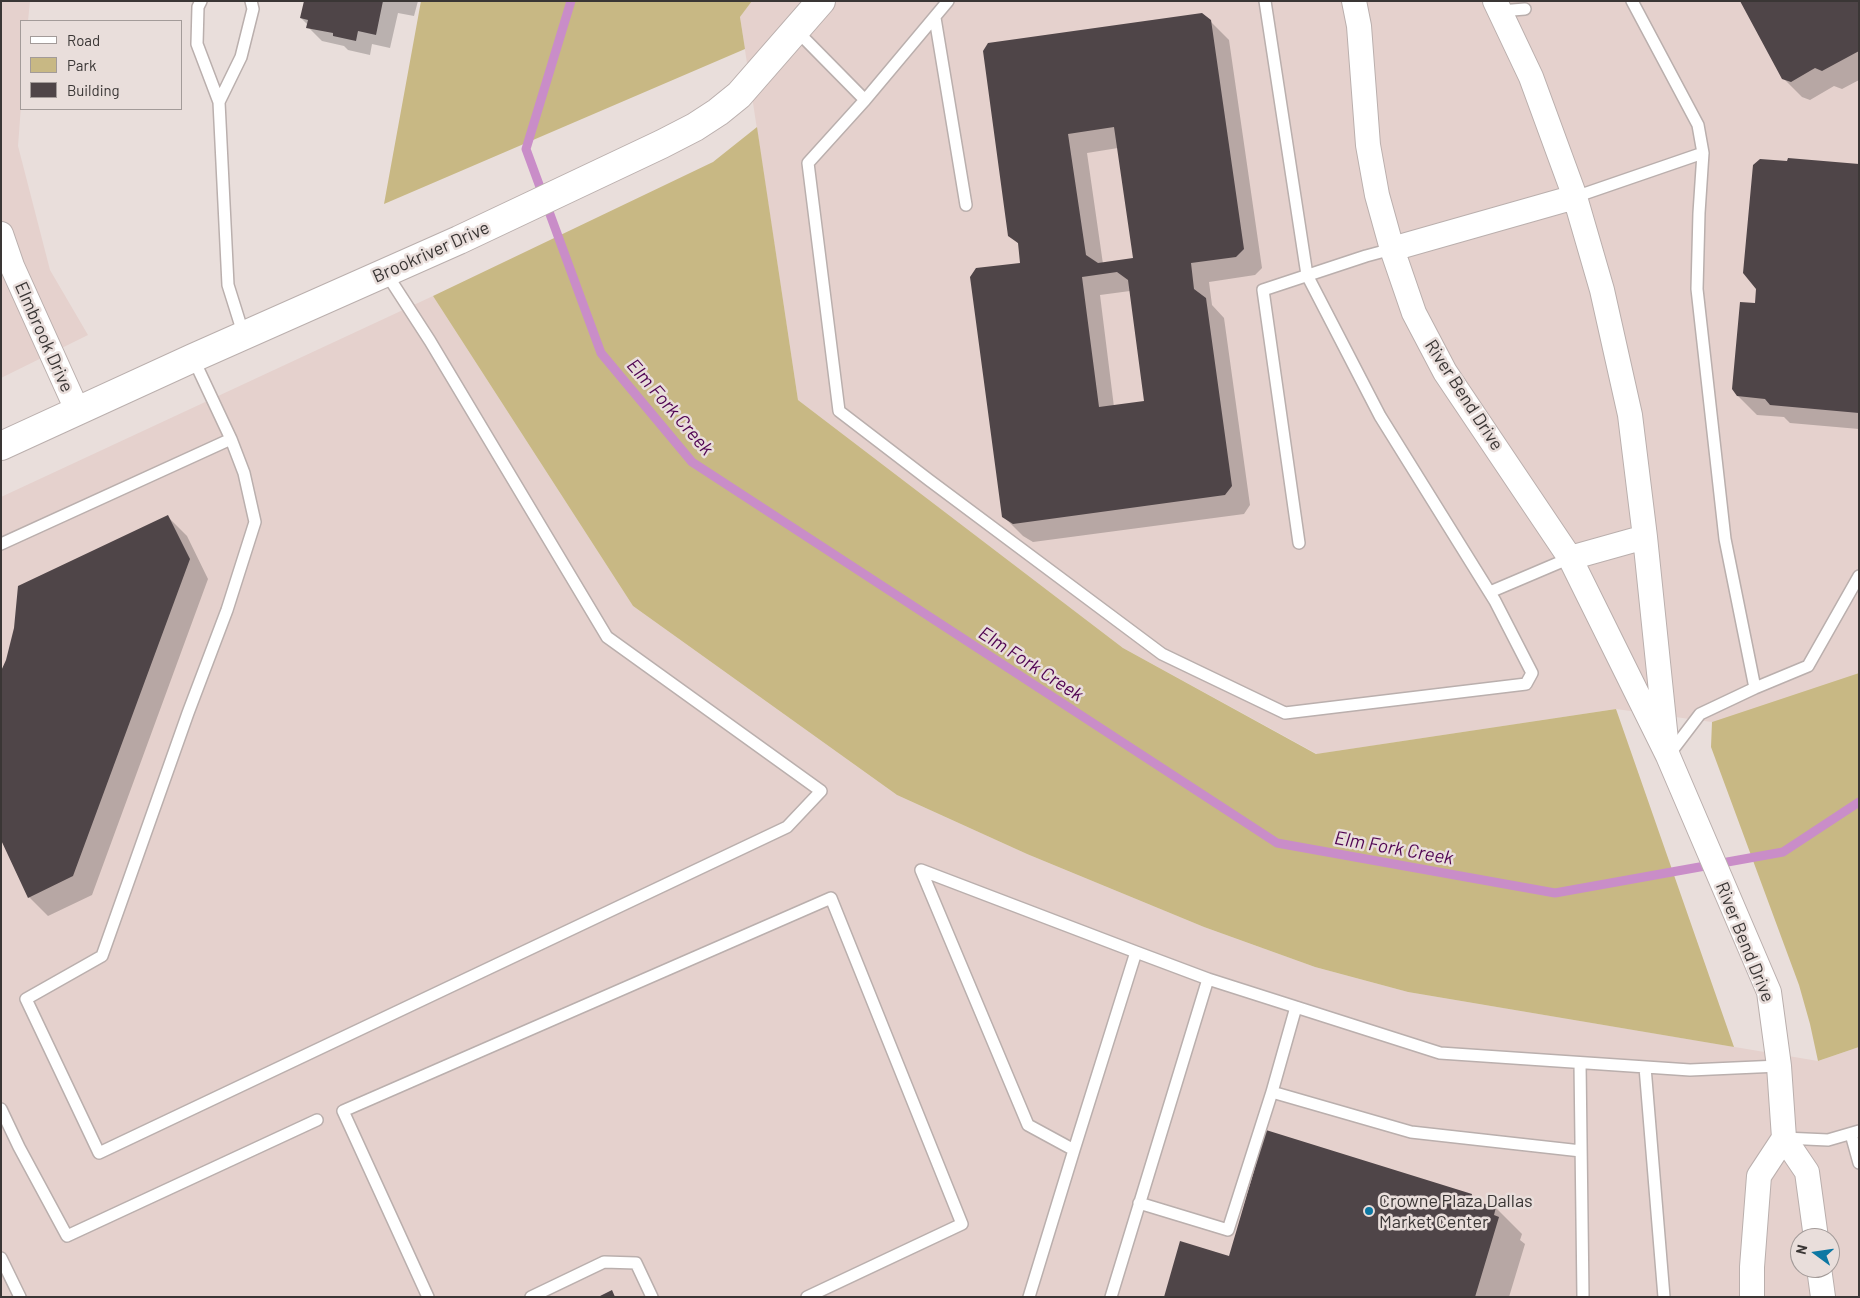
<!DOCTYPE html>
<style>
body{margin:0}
#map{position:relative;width:1860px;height:1298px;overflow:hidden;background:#e9dedb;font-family:Barlow,sans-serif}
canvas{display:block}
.frame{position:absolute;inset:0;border:2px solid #3a3635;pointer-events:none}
.legend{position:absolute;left:20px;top:20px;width:162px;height:90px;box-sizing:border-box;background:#e9dedb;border:1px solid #a39b99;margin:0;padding:6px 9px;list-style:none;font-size:15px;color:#3a3635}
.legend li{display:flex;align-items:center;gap:10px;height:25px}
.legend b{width:25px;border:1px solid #a39b99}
.north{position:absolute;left:1790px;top:1228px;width:50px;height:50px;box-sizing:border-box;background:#e9dedb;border:1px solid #a39b99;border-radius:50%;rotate:284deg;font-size:14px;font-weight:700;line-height:20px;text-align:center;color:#3a3635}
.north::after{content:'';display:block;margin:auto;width:18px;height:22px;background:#0d78a3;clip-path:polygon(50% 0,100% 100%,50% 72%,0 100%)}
</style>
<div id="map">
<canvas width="1860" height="1298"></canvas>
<div class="frame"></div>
<ul class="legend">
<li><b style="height:6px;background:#fff"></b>Road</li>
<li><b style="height:14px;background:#c8b884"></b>Park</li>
<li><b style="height:14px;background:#4f4548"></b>Building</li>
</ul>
<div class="north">N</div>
</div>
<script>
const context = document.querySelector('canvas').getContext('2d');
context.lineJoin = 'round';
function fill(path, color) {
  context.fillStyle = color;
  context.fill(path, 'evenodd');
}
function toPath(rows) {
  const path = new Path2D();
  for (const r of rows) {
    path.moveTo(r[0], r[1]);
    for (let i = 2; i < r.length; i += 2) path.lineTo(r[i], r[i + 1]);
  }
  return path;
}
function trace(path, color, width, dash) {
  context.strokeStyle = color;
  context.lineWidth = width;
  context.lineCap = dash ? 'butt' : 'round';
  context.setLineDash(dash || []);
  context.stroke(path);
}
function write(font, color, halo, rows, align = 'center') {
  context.font = font + ' Barlow,sans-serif';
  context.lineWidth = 5;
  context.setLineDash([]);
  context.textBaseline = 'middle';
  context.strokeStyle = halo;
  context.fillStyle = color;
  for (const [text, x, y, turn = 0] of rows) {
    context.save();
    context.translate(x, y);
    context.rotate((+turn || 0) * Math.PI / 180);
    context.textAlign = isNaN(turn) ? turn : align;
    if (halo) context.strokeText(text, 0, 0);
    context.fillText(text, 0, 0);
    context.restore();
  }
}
fill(toPath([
 [1,1,30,1,28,21,21,21,21,106,18,146,50,270,88,335,1,378],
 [752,1,1859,1,1859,673,1712,722,1616,709,1317,754,1123,648,798,400,740,17],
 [433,296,633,606,897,795,1027,854,1204,927,1315,967,1408,992,1818,1061,1859,1047,1859,1297,1,1297,1,497],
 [1800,1238,1830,1238,1830,1268,1800,1268]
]), '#e5d1cd');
fill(toPath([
 [421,1,752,1,740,17,745,49,384,204],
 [757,127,798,400,1123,648,1316,754,1616,709,1734,1047,1408,992,1315,967,1204,927,1027,854,897,795,633,606,433,296,713,162],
 [1859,673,1859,1047,1818,1061,1810,1024,1799,985,1711,747,1712,722]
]), '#c8b884');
fill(toPath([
 [305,1,418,1,414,16,398,13,390,48,372,44,370,55,348,50,344,46,322,41,308,27,308,25,301,18],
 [1859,1,1859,80,1842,89,1834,86,1810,100,1802,97,1783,78],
 [1210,21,1229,40,1262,268,1255,275,1209,282,1212,305,1224,318,1250,505,1244,514,1033,542,1023,536,1004,517,1022,264,1020,245,1009,235,984,51],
 [1118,148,1135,259,1103,264,1087,153],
 [1130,291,1146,402,1114,407,1100,295],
 [1859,165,1859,429,1790,423,1784,417,1757,415,1738,396,1756,304],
 [168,517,187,536,208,579,92,895,48,916,29,897,7,660,15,628],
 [1472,1195,1481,1204,1496,1208,1522,1234,1520,1240,1525,1244,1509,1297,1165,1297,1230,1257]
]), '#0003');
trace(toPath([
 [571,1,526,149,601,353,692,462,1277,843,1555,893,1783,852,1859,802]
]), '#c98dc8', 9);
fill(toPath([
 [304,1,383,1,376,35,358,31,356,41,333,36,333,33,306,28,308,20,300,18],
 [1740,1,1859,1,1859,51,1822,71,1815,68,1791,82,1782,79],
 [1202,13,1211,20,1244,249,1236,257,1191,263,1194,289,1206,298,1232,486,1225,495,1013,524,1002,517,970,277,976,268,1020,263,1018,243,1008,236,983,51,988,43],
 [1114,127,1133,258,1098,263,1086,255,1068,134],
 [1117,272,1128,280,1144,401,1099,407,1082,277],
 [1788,158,1859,164,1859,413,1770,405,1765,399,1737,396,1732,389,1740,302,1755,303,1756,289,1743,273,1753,165,1760,159,1787,161],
 [168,515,190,559,73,876,28,898,1,840,1,671,6,660,14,628,18,586],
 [1266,1130,1472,1194,1471,1200,1496,1207,1494,1215,1499,1217,1475,1297,1164,1297,1180,1241,1229,1256],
 [612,1290,615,1297,598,1297]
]), '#4f4548');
const service = toPath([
 [201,1,198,7,197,44,219,102,228,285,244,336],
 [1500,11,1525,9],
 [935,18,966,205],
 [796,30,865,100,808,163,839,411,929,480,1162,654,1285,713,1526,684,1532,673,1495,601,1380,416,1307,275,1265,1],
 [865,100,948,1],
 [219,102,241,57,253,9,251,1],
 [1703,153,1699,213,1697,289,1725,539,1755,688],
 [1575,197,1703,153,1698,125,1632,1],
 [231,439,244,473,255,522,227,610,188,713,102,956,26,999,99,1153,787,827,821,791,607,637,430,341,386,273],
 [1299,543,1263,290,1366,256,1392,249],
 [1,544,231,439,193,358],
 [1490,592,1570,558],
 [1668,756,1700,714,1755,688,1808,666,1859,576],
 [1136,952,1208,979],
 [1296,1007,1272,1092,1411,1132,1581,1151],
 [1580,1063,1583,1297],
 [1645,1067,1664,1297],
 [1,1109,19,1147,67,1236,317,1120],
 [1851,1134,1859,1163],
 [1784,1138,1828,1140,1859,1131],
 [1139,1203,1228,1230,1272,1092],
 [1,1258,20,1297],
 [428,1297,343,1111,831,898,962,1224,807,1297],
 [531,1297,604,1262,636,1263,652,1297],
 [1029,1297,1074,1150,1136,952,921,870,1028,1125,1074,1150],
 [1111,1297,1208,979,1440,1053,1690,1070,1779,1066]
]);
const minor = toPath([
 [1354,1,1359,26,1368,145,1377,195,1392,249,1414,313,1445,372,1570,558,1668,756,1769,992,1779,1066,1784,1138,1807,1172,1816,1238],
 [1495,1,1531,77,1575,197,1602,290,1630,415,1645,537,1666,740],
 [1,234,12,266,78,412],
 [1392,249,1575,197],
 [1570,558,1645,537],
 [1819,1268,1823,1297],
 [1752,1297,1752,1267,1759,1176,1784,1138]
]);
const tertiary = toPath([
 [1,446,193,358,459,240,662,144,695,127,718,112,739,95,821,1]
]);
trace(service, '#baafad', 14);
trace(minor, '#baafad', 26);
trace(tertiary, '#baafad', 30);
trace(service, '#fff', 11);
trace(minor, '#fff', 24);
trace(tertiary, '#fff', 28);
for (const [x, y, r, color] of [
 [1369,1211,5,"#0d78a3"]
]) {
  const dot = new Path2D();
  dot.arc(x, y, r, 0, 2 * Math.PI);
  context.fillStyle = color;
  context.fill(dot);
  trace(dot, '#e9dedb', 2);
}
write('18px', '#3a3635', '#e9dedb', [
 ["Brookriver Drive",431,252,-24],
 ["Elmbrook Drive",44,337,66],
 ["River Bend Drive",1464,395,57],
 ["River Bend Drive",1745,942,68]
]);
write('18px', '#3a3635', '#e9dedb', [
 ["Crowne Plaza Dallas",1379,1201],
 ["Market Center",1379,1222]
], 'left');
write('italic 19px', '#500452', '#e9dedb', [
 ["Elm Fork Creek",670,407,49],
 ["Elm Fork Creek",1031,664,33],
 ["Elm Fork Creek",1394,848,10]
]);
</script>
